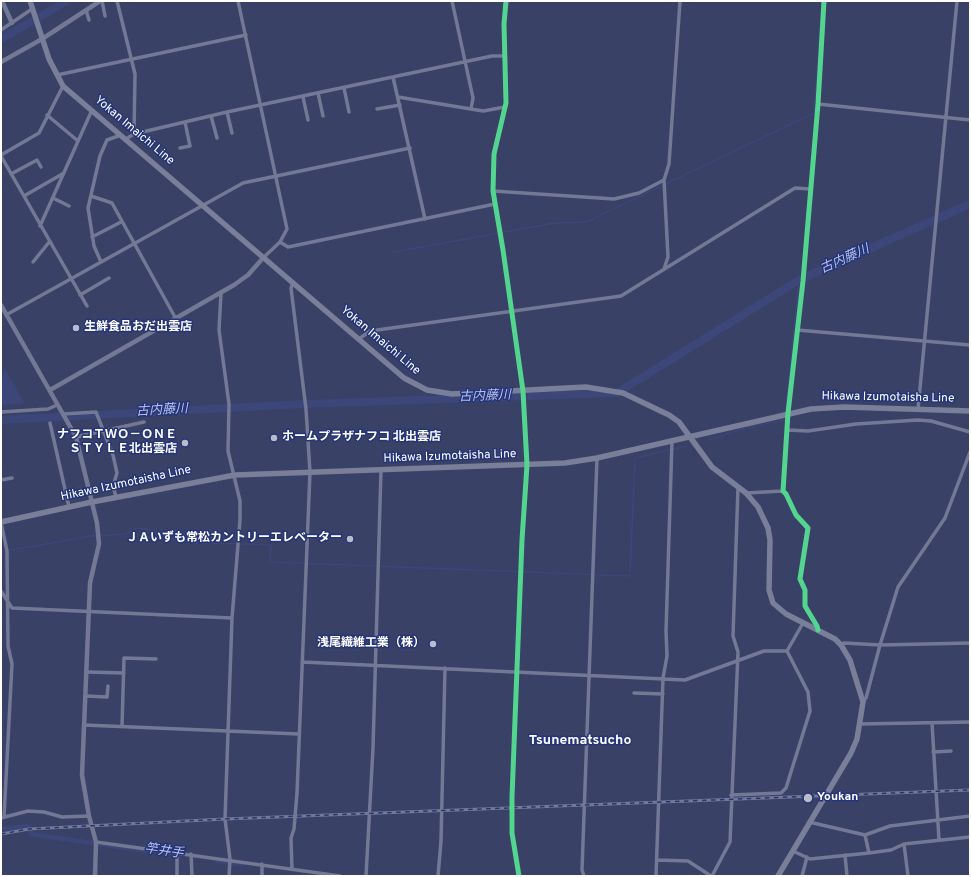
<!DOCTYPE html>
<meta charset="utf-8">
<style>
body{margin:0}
#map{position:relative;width:971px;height:877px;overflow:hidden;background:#394166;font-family:Overpass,sans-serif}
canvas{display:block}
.frame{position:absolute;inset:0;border:2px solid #fff;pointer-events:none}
</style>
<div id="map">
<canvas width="971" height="877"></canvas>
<div class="frame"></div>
</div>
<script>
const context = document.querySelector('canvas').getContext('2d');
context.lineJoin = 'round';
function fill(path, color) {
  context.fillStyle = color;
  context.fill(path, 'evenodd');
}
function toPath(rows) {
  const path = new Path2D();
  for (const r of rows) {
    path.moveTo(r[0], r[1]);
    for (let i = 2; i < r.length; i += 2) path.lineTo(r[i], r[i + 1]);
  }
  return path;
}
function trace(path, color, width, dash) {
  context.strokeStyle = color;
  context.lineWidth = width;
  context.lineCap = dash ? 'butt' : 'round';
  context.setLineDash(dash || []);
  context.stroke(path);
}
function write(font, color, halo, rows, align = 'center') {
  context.font = font + ' Overpass,"Noto Sans JP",sans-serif';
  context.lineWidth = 3;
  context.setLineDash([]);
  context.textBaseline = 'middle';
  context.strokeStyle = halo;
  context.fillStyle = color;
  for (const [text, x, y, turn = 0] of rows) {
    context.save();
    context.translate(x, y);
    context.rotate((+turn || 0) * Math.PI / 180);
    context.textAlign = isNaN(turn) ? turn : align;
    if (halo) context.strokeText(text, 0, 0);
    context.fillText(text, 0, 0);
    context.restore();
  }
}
fill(toPath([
 [5,369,25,404,1,405,1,382]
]), '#3c4678');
trace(toPath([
 [394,252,555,223,586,222,814,113,822,1],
 [786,409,799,280],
 [709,440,752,426,785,420],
 [1,552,91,536,126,534,134,529,142,528,151,530,164,537,189,542,271,545,270,562,630,576,635,458,686,446]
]), '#3c4678', 1.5);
trace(toPath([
 [1,829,27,826,31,834,147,851],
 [217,861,242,864]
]), '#3c4678', 4.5);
trace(toPath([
 [1,39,67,1],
 [1,420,304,404,617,393,799,280,970,204]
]), '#3c4678', 8);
trace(toPath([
 [102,1,105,16],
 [117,1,135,74,134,134],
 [238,1,287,229,280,242,263,258],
 [452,1,473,98,471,109],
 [506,1,504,24,506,103,494,154,493,191,503,250,523,391,527,465,522,540,512,797,512,833,519,876],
 [86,10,89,20],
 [1,30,32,9],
 [57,75,246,35],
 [393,77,425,219],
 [344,88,349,112],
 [318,93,323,116],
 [303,97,308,120],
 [398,97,483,111,505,107],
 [818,104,970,120],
 [377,109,400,105],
 [227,112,232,133],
 [47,115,78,141],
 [211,116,217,138],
 [126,139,134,134,227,112,492,56,504,56],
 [180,148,190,146,185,122],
 [1,155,39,133,63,86],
 [1,156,87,306],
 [11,174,37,160,41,167],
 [493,191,614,199,639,193,664,180],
 [24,196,64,173],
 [91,196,112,203,176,319],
 [53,198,69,206],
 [40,226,92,110],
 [92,237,121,222],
 [280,242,288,247,495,204],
 [33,262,50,241],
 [101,262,94,246,88,208,100,156,107,140,121,135],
 [664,269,668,257,664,180,669,164,680,1],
 [221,293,219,330,229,404,228,451,240,501,240,520,232,618,225,819,230,859,229,876],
 [80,295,109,278],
 [6,315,243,183,410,148],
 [797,330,970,345],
 [359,339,370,331,621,296,795,188,810,189],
 [918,409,957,1],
 [1,412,48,409,57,405],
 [63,414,96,412,113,455,117,473,113,486,116,497],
 [50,423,69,507],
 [787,430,808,431,856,424,918,420,931,421,970,432],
 [76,437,144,422],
 [1,480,12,478],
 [746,493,783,491],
 [1,522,7,551,8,646,12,664,4,817],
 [1,591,12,608,232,618],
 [818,630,817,626,805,606,805,590,800,579,808,528,796,515,786,494,783,491,788,413,803,281,818,104,824,1],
 [841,645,844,643,880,645,970,643],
 [302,662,685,680,764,651,787,651,803,623],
 [87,672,124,673],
 [634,693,663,694],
 [86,696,107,697,108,686],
 [863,702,866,698,880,645,898,587,945,518,970,452],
 [932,723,939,840],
 [859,724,970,722],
 [84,725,299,734],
 [122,726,124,658,156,659],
 [933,752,951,751],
 [731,795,781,793,786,788,810,711,808,692,787,651],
 [1,818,28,811,44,812,62,817,89,816],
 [809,822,865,835,890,826,970,816],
 [865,835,869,853],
 [96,842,340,876],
 [904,844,908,876],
 [793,851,810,859,869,853,891,850,904,844,970,837],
 [177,852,177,876],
 [191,854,192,876],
 [845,855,847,876],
 [657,860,688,861,711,876],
 [262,864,262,876],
 [292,869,291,838,294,829,297,793,310,472,306,409,291,288,293,282],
 [366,876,373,748,381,470],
 [438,876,441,841,445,668],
 [584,876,582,870,597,458],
 [656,876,663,678,667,656,666,631,672,441],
 [712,876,730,842,738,652,733,636,738,487],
 [802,876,807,857]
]), '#737895', 3.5);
trace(toPath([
 [2,1,12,23],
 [1,62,42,39,100,1],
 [1,305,76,437,97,523,99,544,90,583,82,775,89,816,96,842,95,876],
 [50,390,234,285,248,275,263,258]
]), '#737895', 4.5);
trace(toPath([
 [30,1,49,59,63,86,404,378,427,390,452,394,586,387,623,393,669,415,679,422,712,467,746,493,758,507,768,528,770,540,769,590,773,603,786,614,835,639,841,645,850,660,863,702,857,739,851,753,778,876],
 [1,522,92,502,235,475,565,463,597,458,811,409,844,407,970,411]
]), '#797e99', 5.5);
const rail = toPath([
 [1,834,29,829,225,819,970,790]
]);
trace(rail, '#747a95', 3);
trace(rail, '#263579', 1.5, [4.5]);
trace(toPath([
 [506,1,504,24,506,103,494,154,493,191,503,250,523,391,527,465,522,540,512,797,512,833,519,876],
 [818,630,817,626,805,606,805,590,800,579,808,528,796,515,786,494,783,491,788,413,803,281,818,104,824,1]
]), '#53d58f', 5);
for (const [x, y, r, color] of [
 [76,328,4,"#babcc9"],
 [274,438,4,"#babcc9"],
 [185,443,4,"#babcc9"],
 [350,539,4,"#babcc9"],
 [433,644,4,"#babcc9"],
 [808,798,5,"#babcc9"]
]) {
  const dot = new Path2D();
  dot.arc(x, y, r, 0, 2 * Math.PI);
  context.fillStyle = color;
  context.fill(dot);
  trace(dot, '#263579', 1.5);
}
write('12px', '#fff', '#263579', [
 ["Yokan Imaichi Line",134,131,40],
 ["Yokan Imaichi Line",380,341,40],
 ["Hikawa Izumotaisha Line",888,398,1],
 ["Hikawa Izumotaisha Line",450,457,-2],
 ["Hikawa Izumotaisha Line",126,484,-12]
]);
write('bold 12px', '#fff', '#263579', [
 ["生鮮食品おだ出雲店",84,328],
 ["ナフコＴＷＯ－ＯＮＥ",177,436,"right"],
 ["ＳＴＹＬＥ北出雲店",177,450,"right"],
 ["ホームプラザナフコ 北出雲店",282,438],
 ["ＪＡいずも常松カントリーエレベーター",342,539,"right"],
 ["浅尾繊維工業（株）",425,644,"right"],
 ["Youkan",817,798]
], 'left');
write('italic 13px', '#b4bfeb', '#263579', [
 ["古内藤川",845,260,-24],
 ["古内藤川",485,397,-2],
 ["古内藤川",162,411,-3],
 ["竿井手",164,852,8]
]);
write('bold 14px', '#fff', '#263579', [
 ["Tsunematsucho",580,741]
]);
</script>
